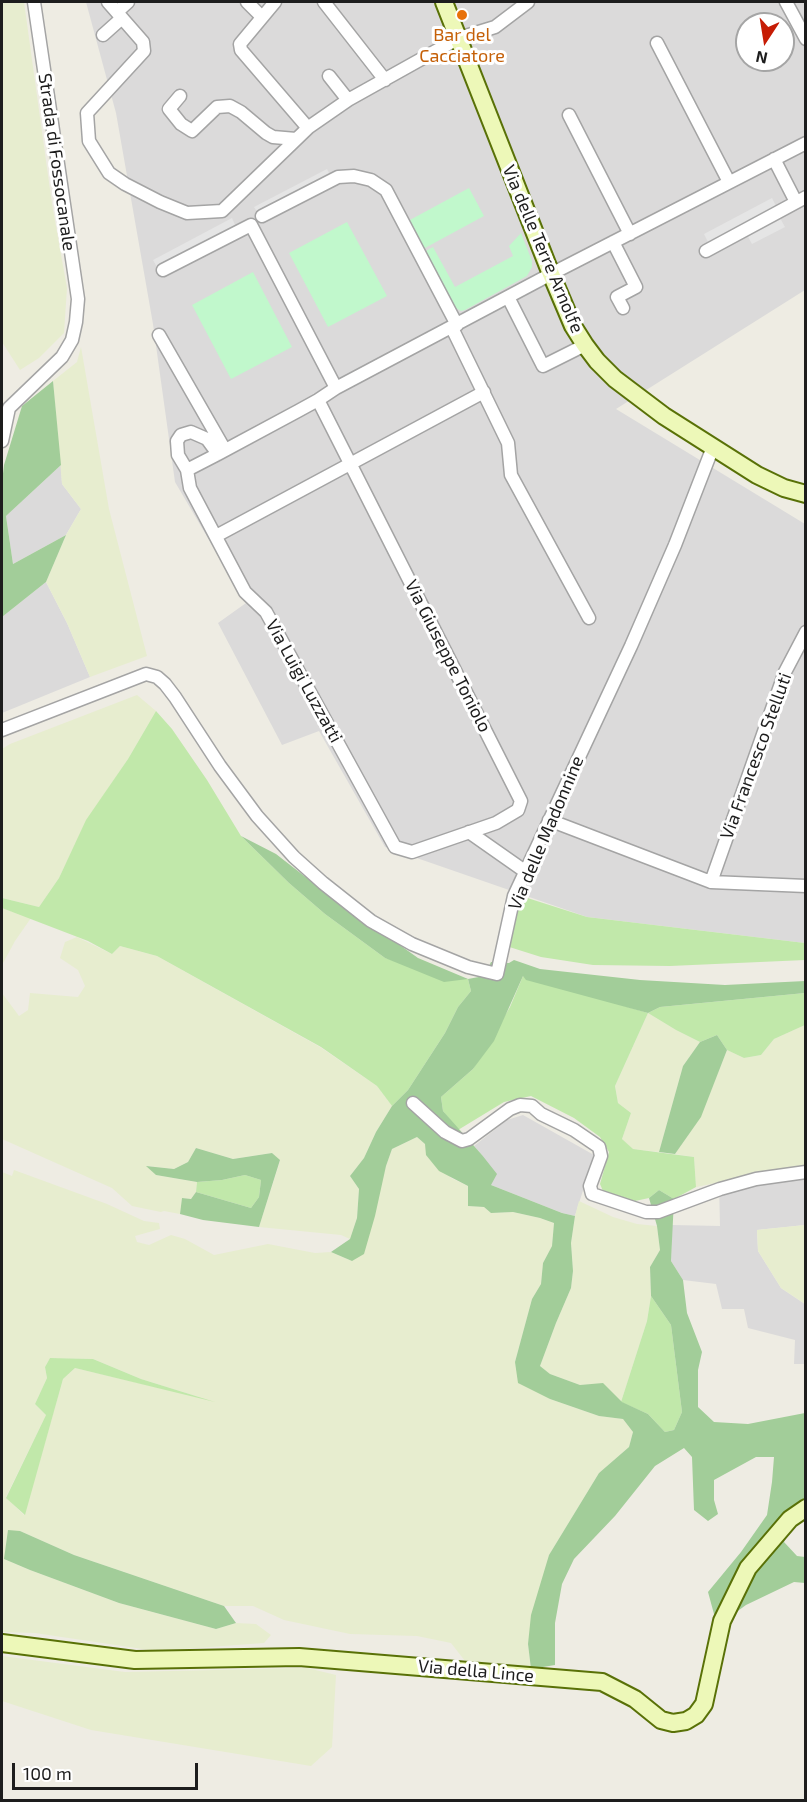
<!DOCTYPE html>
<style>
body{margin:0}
#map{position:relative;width:807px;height:1802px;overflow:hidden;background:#eeece3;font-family:"Exo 2",sans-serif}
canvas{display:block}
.frame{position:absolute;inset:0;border:3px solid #1d1d1d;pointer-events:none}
.north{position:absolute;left:735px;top:12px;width:60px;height:60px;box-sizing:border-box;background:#fff;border:2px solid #a5a5a5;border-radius:50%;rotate:192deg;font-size:16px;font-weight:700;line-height:24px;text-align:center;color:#1d1d1d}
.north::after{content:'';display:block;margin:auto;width:21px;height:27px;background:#c61c05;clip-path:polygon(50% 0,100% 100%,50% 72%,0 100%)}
.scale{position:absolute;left:12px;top:1763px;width:186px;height:27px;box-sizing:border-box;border:3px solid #1d1d1d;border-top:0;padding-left:8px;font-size:18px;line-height:21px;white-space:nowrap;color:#1d1d1d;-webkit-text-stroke:4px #fff;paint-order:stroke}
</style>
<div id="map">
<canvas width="807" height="1802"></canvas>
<div class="frame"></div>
<div class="north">N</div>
<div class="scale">100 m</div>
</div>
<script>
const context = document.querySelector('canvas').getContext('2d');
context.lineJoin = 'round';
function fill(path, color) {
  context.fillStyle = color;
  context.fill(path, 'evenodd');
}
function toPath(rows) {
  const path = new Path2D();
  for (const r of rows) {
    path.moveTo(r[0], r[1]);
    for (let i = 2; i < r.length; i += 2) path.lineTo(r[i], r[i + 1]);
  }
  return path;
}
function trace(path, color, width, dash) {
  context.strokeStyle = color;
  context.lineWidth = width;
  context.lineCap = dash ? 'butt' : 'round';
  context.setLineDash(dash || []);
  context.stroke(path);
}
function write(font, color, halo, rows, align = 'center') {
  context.font = font + ' "Exo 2",sans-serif';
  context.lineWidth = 6;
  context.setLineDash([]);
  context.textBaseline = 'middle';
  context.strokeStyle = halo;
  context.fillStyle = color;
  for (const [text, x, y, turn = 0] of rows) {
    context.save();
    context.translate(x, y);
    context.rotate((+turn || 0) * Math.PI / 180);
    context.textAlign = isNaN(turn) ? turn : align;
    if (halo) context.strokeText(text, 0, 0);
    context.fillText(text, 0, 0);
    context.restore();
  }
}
fill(toPath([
 [86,2,805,2,805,290,616,409,805,524,805,943,587,917,385,847,319,731,282,745,218,623,246,603,175,482,153,324,116,113],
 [747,24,783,24,783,60,747,60],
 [61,465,62,484,81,509,66,535,13,564,6,516],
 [46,582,67,623,90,677,2,713,2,617],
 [523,1115,594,1155,575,1216,562,1213,491,1185,482,1155,474,1146,507,1120],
 [805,1165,805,1225,757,1230,758,1251,781,1288,805,1304,805,1364,794,1364,795,1340,748,1328,744,1309,722,1309,716,1284,683,1280,671,1261,672,1225,720,1226,719,1182]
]), '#dbdada');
fill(toPath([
 [2,2,24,2,52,204,67,288,64,333,39,358,20,370,2,342],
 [81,347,109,509,147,656,90,677,67,623,46,582,66,535,81,509,62,484,53,381,77,362],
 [137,695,156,711,128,759,87,820,59,878,39,907,2,898,2,749,10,744],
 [2,908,31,918,15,941,2,965],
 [77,937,112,954,120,946,157,956,320,1047,377,1086,392,1106,376,1132,364,1158,350,1176,359,1189,357,1218,350,1239,341,1235,259,1227,280,1161,272,1153,233,1159,196,1148,188,1162,174,1169,147,1166,156,1175,197,1182,196,1192,191,1199,182,1198,180,1214,164,1211,161,1212,132,1206,112,1188,2,1139,2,993,19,1016,28,1010,30,993,78,997,85,986,78,970,60,958,65,942],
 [648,1013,676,1030,700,1042,683,1066,659,1152,632,1149,622,1139,631,1113,618,1103,615,1086],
 [805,1025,805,1165,696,1187,694,1157,675,1154,701,1116,727,1050,744,1058,761,1055,774,1039],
 [417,1137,425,1144,451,1178,468,1186,468,1206,484,1207,491,1213,513,1212,540,1218,554,1223,552,1246,543,1263,541,1284,532,1299,515,1362,550,1399,599,1416,623,1419,633,1432,629,1447,599,1473,549,1555,528,1644,531,1669,465,1661,451,1643,417,1636,350,1634,284,1620,253,1606,224,1606,74,1555,20,1531,4,1559,30,1570,119,1603,216,1629,236,1623,256,1624,271,1635,264,1643,156,1651,35,1633,2,1632,2,1172,12,1176,14,1170,107,1204,144,1221,159,1223,160,1229,135,1236,137,1242,149,1245,171,1235,185,1239,214,1255,268,1244,315,1253,331,1252,352,1261,379,1190,386,1166,392,1149],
 [50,1358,93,1359,141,1379,202,1398,75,1368,63,1379,24,1515,6,1497,46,1415,35,1404,47,1378,45,1367],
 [579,1201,613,1217,637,1224,657,1226,660,1250,650,1267,651,1296,647,1321,621,1402,603,1384,580,1385,550,1374,540,1366,556,1323,571,1288,573,1271,571,1243,575,1216],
 [805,1225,806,1225,805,1304,781,1288,758,1251,757,1230],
 [2,1656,125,1672,307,1668,336,1675,332,1747,311,1766,91,1730,2,1701]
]), '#e7edcf');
fill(toPath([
 [156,711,172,729,207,780,241,836,289,883,325,914,385,958,468,979,471,991,458,1007,445,1033,408,1090,392,1106,377,1086,321,1047,157,956,120,946,112,954,88,941,2,908,2,898,39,907,59,878,86,820,128,759],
 [518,895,587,917,805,943,805,960,670,966,593,965,541,957,503,945],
 [523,976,648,1013,660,1007,805,993,805,1025,774,1039,761,1055,744,1058,727,1050,717,1035,700,1042,676,1030,648,1013,615,1086,618,1103,631,1113,622,1139,633,1149,694,1157,696,1187,674,1199,659,1190,649,1198,635,1201,603,1191,600,1184,609,1152,600,1137,574,1118,531,1096,504,1102,458,1130,443,1111,441,1097,473,1069,510,1007],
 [245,1175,261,1180,259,1197,251,1208,196,1192,197,1182,222,1180],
 [651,1296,671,1325,682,1412,674,1430,665,1432,648,1414,621,1402,647,1321],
 [50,1358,93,1359,141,1379,215,1402,75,1368,63,1379,25,1515,6,1498,46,1415,35,1404,47,1378,45,1367]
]), '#c1e8aa');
fill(toPath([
 [53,381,61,465,6,516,13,564,66,535,46,582,2,617,2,482,4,465,22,406],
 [241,836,276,854,321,889,418,958,468,979,484,976,491,962,509,963,514,960,540,969,640,980,725,985,805,981,805,993,660,1007,648,1013,526,980,523,976,494,1041,473,1069,441,1097,443,1111,482,1155,497,1174,491,1185,562,1213,575,1216,571,1243,573,1271,571,1288,556,1323,540,1366,550,1374,580,1385,603,1383,622,1402,648,1414,665,1432,674,1430,682,1412,671,1325,651,1296,650,1267,660,1250,657,1226,649,1198,659,1190,674,1199,671,1261,683,1280,687,1313,702,1352,698,1370,698,1407,714,1422,748,1424,805,1413,805,1499,784,1542,797,1556,805,1557,805,1583,794,1582,746,1605,735,1613,714,1614,708,1592,741,1552,767,1515,772,1482,774,1457,756,1457,714,1480,714,1500,718,1514,708,1521,694,1510,692,1457,684,1448,655,1466,615,1516,574,1559,562,1584,555,1623,555,1665,531,1669,528,1644,531,1615,549,1555,599,1473,629,1447,633,1432,623,1419,599,1416,550,1399,518,1383,515,1362,532,1299,541,1284,543,1263,552,1246,554,1223,540,1218,513,1212,491,1213,484,1207,468,1206,468,1186,439,1171,426,1155,425,1144,417,1137,392,1149,386,1166,375,1216,364,1254,352,1261,331,1252,350,1239,357,1218,359,1189,350,1176,364,1158,376,1132,392,1106,408,1090,445,1033,458,1007,471,991,468,979,444,982,385,958,325,914,289,883],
 [717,1035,727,1050,701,1117,675,1154,659,1152,683,1066,700,1042],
 [196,1148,233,1159,272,1153,280,1160,259,1227,203,1220,180,1214,182,1198,191,1199,196,1192,251,1208,259,1197,261,1180,245,1175,222,1180,197,1182,156,1175,146,1166,174,1169,188,1162],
 [8,1530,20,1531,74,1555,224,1606,236,1623,216,1629,119,1603,30,1570,4,1559]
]), '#a2cd99');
fill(toPath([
 [469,188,484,216,423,249,408,221],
 [347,222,387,296,328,327,289,253],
 [521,233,532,261,532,267,527,276,465,310,461,311,454,307,424,252,433,247,455,287,513,256,509,246],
 [253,272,292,347,231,379,192,305]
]), '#c1f8cc');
fill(toPath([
 [327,169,331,177,259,215,254,207],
 [772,198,777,208,709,244,704,234],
 [232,218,236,227,158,269,153,260],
 [780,218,785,227,752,244,747,235]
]), '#e5e5e5');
const street = toPath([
 [108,2,143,42,144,51,87,113,89,141,109,173,125,184,160,202,187,213,222,211,309,127,348,100,459,38,495,27,528,2],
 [247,2,262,17],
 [275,2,240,44,241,50,308,128],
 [324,2,385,80],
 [786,2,806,39],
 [117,12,128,2],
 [103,35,122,18],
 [657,43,729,182],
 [329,76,348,100],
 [180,96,169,109,181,124,192,131,217,107,230,106,241,112,266,133,273,137,296,139],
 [569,115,630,234],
 [774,159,796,202],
 [262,216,338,177,354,176,371,180,386,190,457,325],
 [613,242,636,287,617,297,623,308],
 [706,251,806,197],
 [163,270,251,225,336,388],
 [508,297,543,366,585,345],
 [452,328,508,443,511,475,589,618],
 [159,335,225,450],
 [2,441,9,408,62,357,72,340,76,322,78,299,34,2],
 [218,454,207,439,191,432,181,435,177,441,178,455,187,470,218,454,298,411,318,400,336,388,551,274,806,143],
 [187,470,190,488,245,592,266,612,395,847,412,852,496,823,518,810,521,801,318,400],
 [216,536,484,392],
 [2,730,146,674,157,677,165,684,175,697,220,766,257,816,294,857,323,883,371,921,412,944,468,967,497,974,514,896,631,646,675,545,713,447],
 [549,820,711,882,806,886],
 [469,832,526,872],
 [711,882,785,672,806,632],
 [413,1103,445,1132,462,1141,469,1139,510,1109,520,1105,532,1106,541,1114,574,1130,599,1147,601,1156,590,1186,592,1194,646,1212,658,1212,720,1189,756,1179,806,1172]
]);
const secondary = toPath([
 [444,2,551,274,573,326,585,345,597,361,615,379,664,416,757,475,784,488,806,494],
 [2,1643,135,1660,299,1657,602,1682,635,1699,661,1720,673,1723,686,1721,696,1715,704,1704,722,1621,748,1568,790,1519,806,1508]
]);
trace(street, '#a4a4a4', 15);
trace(secondary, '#597107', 20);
trace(street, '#fff', 12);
trace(secondary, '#edf8b8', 16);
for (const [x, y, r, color] of [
 [462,15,6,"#e8710a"]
]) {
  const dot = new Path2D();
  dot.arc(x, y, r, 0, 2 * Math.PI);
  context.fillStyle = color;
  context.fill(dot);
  trace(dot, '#fff', 2);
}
write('18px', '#c56008', '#fff', [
 ["Bar del",462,35],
 ["Cacciatore",462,56]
]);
write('18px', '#1d1d1d', '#fff', [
 ["Strada di Fossocanale",57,162,82],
 ["Via delle Terre Arnolfe",543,249,67],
 ["Via Giuseppe Toniolo",448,656,63],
 ["Via Luigi Luzzatti",304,681,61],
 ["Via Francesco Stelluti",756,756,-70],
 ["Via delle Madonnine",546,833,-67],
 ["Via della Lince",476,1671,5]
]);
</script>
